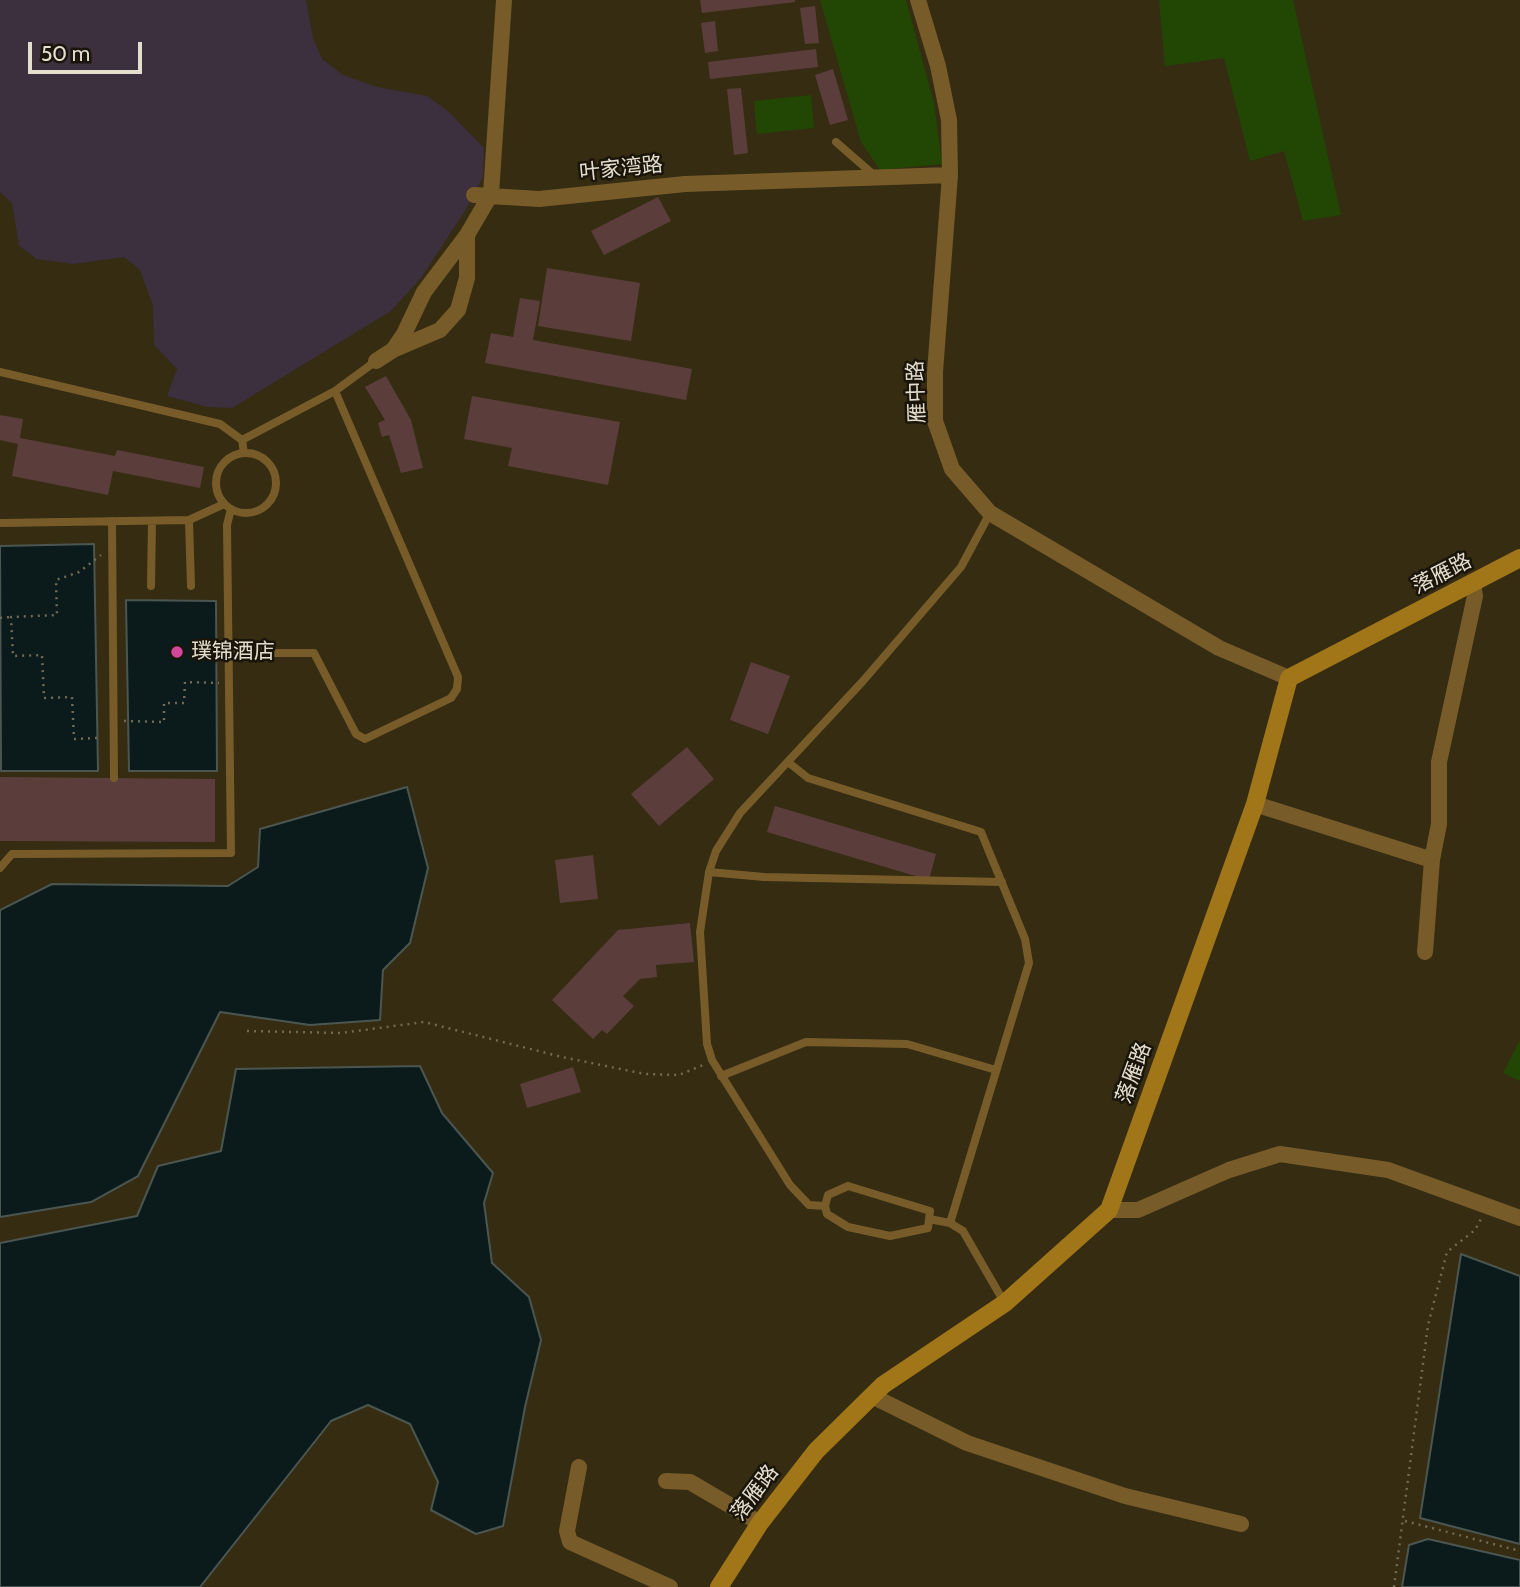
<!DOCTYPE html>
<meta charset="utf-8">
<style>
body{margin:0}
#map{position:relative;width:1520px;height:1587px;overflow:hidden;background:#352c12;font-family:Cabin,sans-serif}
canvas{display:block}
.scale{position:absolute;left:28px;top:42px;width:114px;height:32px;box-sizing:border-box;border:4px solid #e4decf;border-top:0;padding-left:9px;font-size:21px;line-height:24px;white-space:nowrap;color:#e4decf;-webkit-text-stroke:5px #19150a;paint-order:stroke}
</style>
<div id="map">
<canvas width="1520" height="1587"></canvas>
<div class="scale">50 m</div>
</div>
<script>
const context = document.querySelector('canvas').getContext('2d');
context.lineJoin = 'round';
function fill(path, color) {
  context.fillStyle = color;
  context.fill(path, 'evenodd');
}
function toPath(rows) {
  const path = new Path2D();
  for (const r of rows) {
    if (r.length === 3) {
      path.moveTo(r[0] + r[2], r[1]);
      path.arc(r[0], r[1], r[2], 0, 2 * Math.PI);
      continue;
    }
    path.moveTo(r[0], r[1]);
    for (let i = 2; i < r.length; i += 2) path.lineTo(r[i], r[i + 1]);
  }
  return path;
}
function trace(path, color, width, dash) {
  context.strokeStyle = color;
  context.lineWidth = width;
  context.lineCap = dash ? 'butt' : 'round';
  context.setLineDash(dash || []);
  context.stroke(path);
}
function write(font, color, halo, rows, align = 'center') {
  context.font = font + ' Cabin,"Noto Sans SC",sans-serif';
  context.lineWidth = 5;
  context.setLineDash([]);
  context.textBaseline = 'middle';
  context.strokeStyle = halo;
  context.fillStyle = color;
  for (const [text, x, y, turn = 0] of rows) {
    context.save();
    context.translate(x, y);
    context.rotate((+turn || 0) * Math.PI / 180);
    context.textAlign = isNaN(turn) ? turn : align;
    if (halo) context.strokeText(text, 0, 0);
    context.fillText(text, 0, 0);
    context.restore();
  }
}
fill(toPath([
 [0,0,306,0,313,38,322,59,343,75,377,87,427,96,448,111,484,148,483,177,465,211,421,278,391,311,232,408,208,407,167,396,177,369,154,345,153,306,140,270,124,257,74,264,37,259,19,246,12,203,0,192]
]), '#3c2f3e');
fill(toPath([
 [820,0,906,0,934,103,942,164,880,170,861,142],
 [1159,0,1293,0,1341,215,1303,221,1284,151,1250,161,1224,58,1165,66],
 [811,95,814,128,757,134,754,101],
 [1520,1040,1520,1081,1503,1073]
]), '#224705');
const water = toPath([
 [94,544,98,771,1,771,0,546,94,544],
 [126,600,216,601,217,771,129,771,126,600],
 [407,787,428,868,410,943,383,970,380,1020,310,1025,220,1012,138,1176,91,1202,0,1217,0,910,52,884,228,886,258,867,260,829,407,787],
 [420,1066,442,1113,493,1173,484,1203,492,1263,529,1297,541,1340,525,1407,503,1526,476,1534,431,1510,438,1482,410,1424,368,1405,331,1421,200,1587,0,1587,0,1243,137,1216,158,1166,221,1151,236,1069,420,1066],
 [1461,1254,1520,1276,1520,1544,1420,1518,1461,1254],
 [1428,1539,1520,1560,1520,1587,1402,1587,1409,1545,1428,1539]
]);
fill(water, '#0b1b1b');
trace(water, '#4c5651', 2);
fill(toPath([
 [700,0,795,0,795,2,702,13],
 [815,6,819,43,805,44,800,8],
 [715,21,718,51,705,53,701,23],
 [816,49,818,67,710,79,708,62],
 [833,69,848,120,830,125,815,75],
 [741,88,748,153,734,155,727,89],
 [658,197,671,221,604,255,591,231],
 [547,268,640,283,631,341,538,326],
 [520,298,540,301,533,340,692,369,686,400,485,363,491,333,513,337],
 [386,376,411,420,423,468,401,473,389,435,382,437,378,423,385,420,365,387],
 [472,396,620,422,608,485,508,466,512,448,464,439],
 [0,415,23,419,20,438,115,456,117,450,204,467,200,488,113,471,108,495,12,476,18,444,0,440],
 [751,662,790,676,768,734,730,720],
 [687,747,714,779,659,826,631,794],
 [0,777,215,779,215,842,0,841],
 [775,806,936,854,929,880,767,832],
 [593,855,598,899,560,903,555,860],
 [690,923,694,962,656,965,657,977,640,979,623,996,634,1006,607,1034,602,1030,593,1039,552,1000,618,930],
 [573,1067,581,1092,527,1108,520,1084]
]), '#5b3e3b');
trace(toPath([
 [0,618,11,617],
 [124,721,164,722,164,703,184,703,185,682,219,683],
 [97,738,74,739,72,697,44,698,42,655,13,656,11,617,57,615,56,580,79,572,101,555],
 [247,1031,341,1033,424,1022,562,1057,645,1074,679,1075,703,1065],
 [1405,1521,1520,1551],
 [1394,1587,1428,1325,1447,1252,1475,1230,1481,1219]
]), '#726a54', 2.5, [2, 5]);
trace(toPath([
 [836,142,875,176],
 [0,372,220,424,242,440,244,453],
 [242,440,335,391,376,361],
 [246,483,30],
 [189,520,191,586],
 [112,521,114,778],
 [0,523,189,520,224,504],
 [151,586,152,521],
 [230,653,314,653,356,734,365,739,451,698,457,689,458,677,335,391],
 [788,762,808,778,981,832,1025,939,1029,963,950,1223],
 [0,868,12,854,231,853,227,525,231,509],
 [709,872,764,877,1002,882],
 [721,1076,806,1042,907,1044,996,1070],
 [848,1186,930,1211,928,1228,890,1236,848,1227,827,1214,825,1206,828,1195,848,1186],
 [825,1206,809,1205,790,1185,712,1060,707,1044,700,932,709,872,716,851,740,813,863,681,961,567,990,513],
 [929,1219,950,1223,963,1231,1004,1302]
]), '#775c2a', 8);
trace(toPath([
 [918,0,938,66,949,120,950,175,935,372,935,421,952,469,990,513,1219,648,1289,678],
 [474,195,539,199,685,184,950,175],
 [393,350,440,330,458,310,467,278,467,235],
 [376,361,393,350,404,334,424,292,467,235,491,194,504,0],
 [1255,804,1432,860],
 [1425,952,1432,860,1439,824,1439,762,1475,596,1473,584],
 [1109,1210,1138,1210,1229,1170,1280,1154,1388,1170,1520,1218],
 [872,1396,967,1443,1125,1496,1241,1524],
 [579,1467,567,1531,570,1542,670,1587],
 [666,1481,690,1482,760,1523]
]), '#775c2a', 16);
trace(toPath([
 [719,1587,760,1523,816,1451,883,1385,1005,1303,1109,1210,1255,804,1289,678,1520,558]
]), '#a07619', 18);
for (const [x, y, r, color] of [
 [177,652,7,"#d1479c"]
]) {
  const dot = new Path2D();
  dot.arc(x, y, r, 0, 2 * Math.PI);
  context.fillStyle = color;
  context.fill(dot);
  trace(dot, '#19150a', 2.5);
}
write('21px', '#e4decf', '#19150a', [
 ["叶家湾路",621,169,-6],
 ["雁中路",917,392,-92],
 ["落雁路",1442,574,-27],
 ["落雁路",1134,1073,-70],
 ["落雁路",755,1493,-53]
]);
write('21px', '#e4decf', '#19150a', [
 ["璞锦酒店",191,652]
], 'left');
</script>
